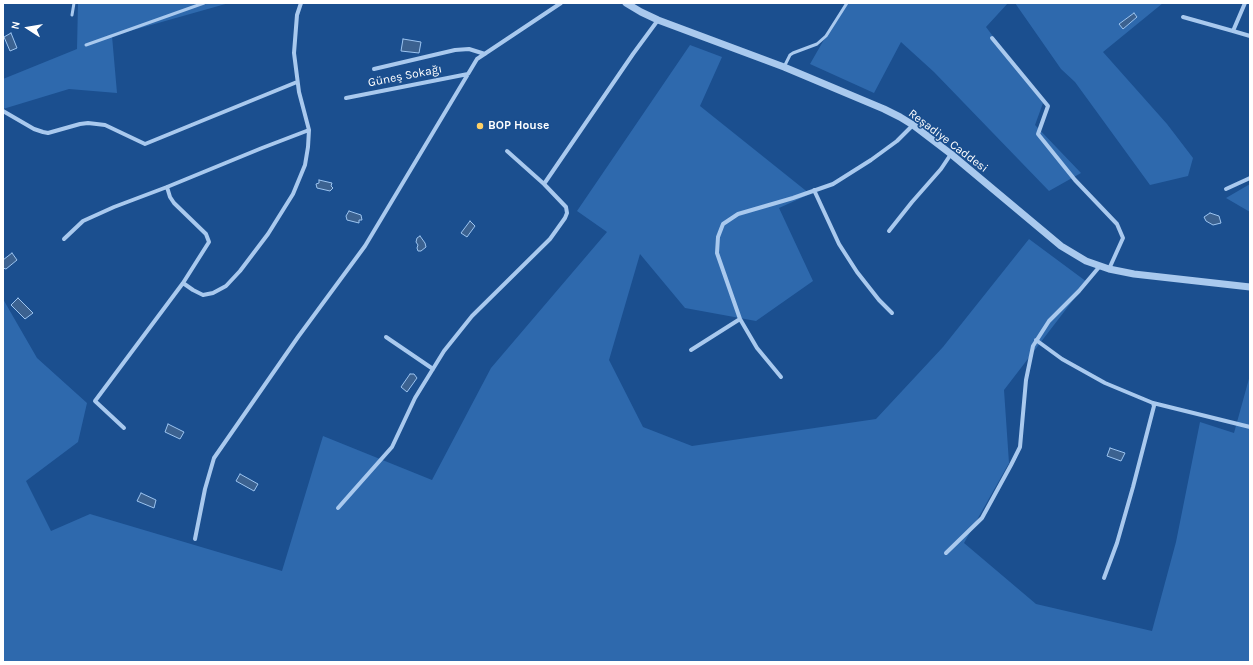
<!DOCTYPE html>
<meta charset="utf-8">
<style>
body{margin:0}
#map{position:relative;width:1253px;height:665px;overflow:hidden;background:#1b4f8f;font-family:Karla,sans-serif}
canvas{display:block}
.frame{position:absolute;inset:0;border:4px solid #fff;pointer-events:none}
.north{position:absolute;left:8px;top:8px;width:40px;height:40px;-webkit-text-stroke:3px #1b4f8f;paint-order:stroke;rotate:282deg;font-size:11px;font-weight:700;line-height:16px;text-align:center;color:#fff}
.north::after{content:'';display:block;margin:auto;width:14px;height:18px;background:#fff;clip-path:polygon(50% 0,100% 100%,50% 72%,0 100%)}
</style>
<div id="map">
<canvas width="1253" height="665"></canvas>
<div class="frame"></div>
<div class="north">N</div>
</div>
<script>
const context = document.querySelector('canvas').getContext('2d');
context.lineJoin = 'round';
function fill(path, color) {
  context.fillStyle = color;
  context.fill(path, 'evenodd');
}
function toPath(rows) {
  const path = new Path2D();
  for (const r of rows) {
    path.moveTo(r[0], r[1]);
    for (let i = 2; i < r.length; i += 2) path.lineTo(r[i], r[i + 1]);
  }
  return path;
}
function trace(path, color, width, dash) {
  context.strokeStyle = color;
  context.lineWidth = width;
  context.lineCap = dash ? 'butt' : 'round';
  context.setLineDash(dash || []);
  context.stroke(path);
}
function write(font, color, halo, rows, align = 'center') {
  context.font = font + ' Karla,sans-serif';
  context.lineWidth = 3;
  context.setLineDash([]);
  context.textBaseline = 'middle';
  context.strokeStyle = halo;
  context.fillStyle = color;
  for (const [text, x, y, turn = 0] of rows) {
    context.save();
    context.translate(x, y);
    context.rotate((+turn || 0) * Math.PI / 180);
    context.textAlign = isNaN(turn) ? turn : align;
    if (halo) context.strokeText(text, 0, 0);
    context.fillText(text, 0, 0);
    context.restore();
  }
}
fill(toPath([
 [78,3,229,3,112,36,117,93,69,89,3,109,3,79,77,49],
 [845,3,1008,3,986,27,1043,103,1035,125,1081,173,1049,191,934,72,901,42,874,93,810,64],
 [1015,3,1163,3,1103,52,1167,124,1193,158,1188,176,1150,185,1075,82,1061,69],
 [690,45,722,57,700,106,810,194,779,208,813,281,756,321,685,308,640,254,609,360,643,427,692,446,876,419,943,347,1029,239,1087,282,1004,390,1009,463,964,543,1036,604,1152,631,1176,542,1200,422,1234,433,1250,375,1250,662,3,662,3,299,37,358,87,403,78,442,26,481,51,531,90,514,282,571,323,436,432,480,491,368,607,232,577,211],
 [1250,184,1250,212,1226,198]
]), '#2e69ad');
const water = toPath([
 [1134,13,1137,17,1123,29,1119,24,1134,13],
 [11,33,17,48,10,51,4,37,11,33],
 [403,39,421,42,419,53,401,51,403,39],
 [319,180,332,183,331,186,333,188,330,191,317,188,316,184,319,183,319,180],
 [349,211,361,215,362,220,359,220,359,223,347,220,346,216,349,211],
 [1210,213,1219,216,1221,223,1213,225,1206,221,1204,217,1210,213],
 [470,221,475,226,467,237,461,233,470,221],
 [420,236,425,243,426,247,421,251,418,251,417,248,418,245,416,242,417,238,420,236],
 [12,253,17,260,6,269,3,268,3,260,12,253],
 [18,298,33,313,25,319,11,305,18,298],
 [410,374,414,374,417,378,407,392,401,387,410,374],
 [168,424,184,432,180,439,165,432,168,424],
 [1110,448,1125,453,1121,461,1107,456,1110,448],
 [240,474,258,484,254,491,236,481,240,474],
 [141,493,156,500,154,508,137,501,141,493]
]);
fill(water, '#3c6290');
trace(water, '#9cc4f0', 1);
trace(toPath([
 [72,15,74,3],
 [86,45,204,3],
 [784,67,790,55,793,53,817,44,826,36,847,3]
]), '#a9c9ee', 3);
trace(toPath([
 [1245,3,1233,31,1250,36],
 [1183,17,1233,31],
 [992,38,1048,106,1038,134,1075,180,1117,224,1123,238,1109,269],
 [374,69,455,50,469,49,485,54],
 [346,98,468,74],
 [3,111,34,129,43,132,48,133,80,124,88,123,105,125,145,144,297,82],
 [507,151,544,184],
 [1226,189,1250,178],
 [814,190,839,244,857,272,879,300,892,313],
 [889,231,912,202,941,169,951,154],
 [64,239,83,221,114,207,167,187,262,148,309,130],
 [183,283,193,290,203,295,213,293,226,286,240,271,268,234,293,194,305,165,308,147,309,130,299,92,294,53,297,15,301,3],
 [740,319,757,348,781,377],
 [386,337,433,369],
 [1036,340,1062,359,1105,383,1153,403,1154,406,1133,487,1117,543,1104,578],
 [691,350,740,319,717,253,718,237,723,224,738,214,793,198,833,184,871,160,897,141,913,125],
 [1153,403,1250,427],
 [124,428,95,401,183,283,209,242,206,234,174,203,170,197,167,187],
 [338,508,392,447,415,398,444,351,472,316,550,239,565,218,567,213,566,207,544,184,633,54,658,20],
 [195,539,205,489,214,458,298,337,365,246,477,59,561,3],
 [946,553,982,518,1011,465,1020,447,1026,380,1033,346,1049,321,1079,291,1100,266]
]), '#a9c9ee', 4);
trace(toPath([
 [626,3,641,12,658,20,784,67,884,109,900,117,913,125,951,154,1061,246,1086,261,1109,269,1134,274,1250,287]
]), '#a9c9ee', 7);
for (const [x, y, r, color] of [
 [480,126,4,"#ffd166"]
]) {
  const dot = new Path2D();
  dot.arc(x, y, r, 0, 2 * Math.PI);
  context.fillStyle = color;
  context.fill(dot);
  trace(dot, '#1b4f8f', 1.5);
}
write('12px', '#fff', '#1b4f8f', [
 ["Güneş Sokağı",405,76,-11],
 ["Reşadiye Caddesi",948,141,37]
]);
write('bold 12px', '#fff', '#1b4f8f', [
 ["BOP House",488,126]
], 'left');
</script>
